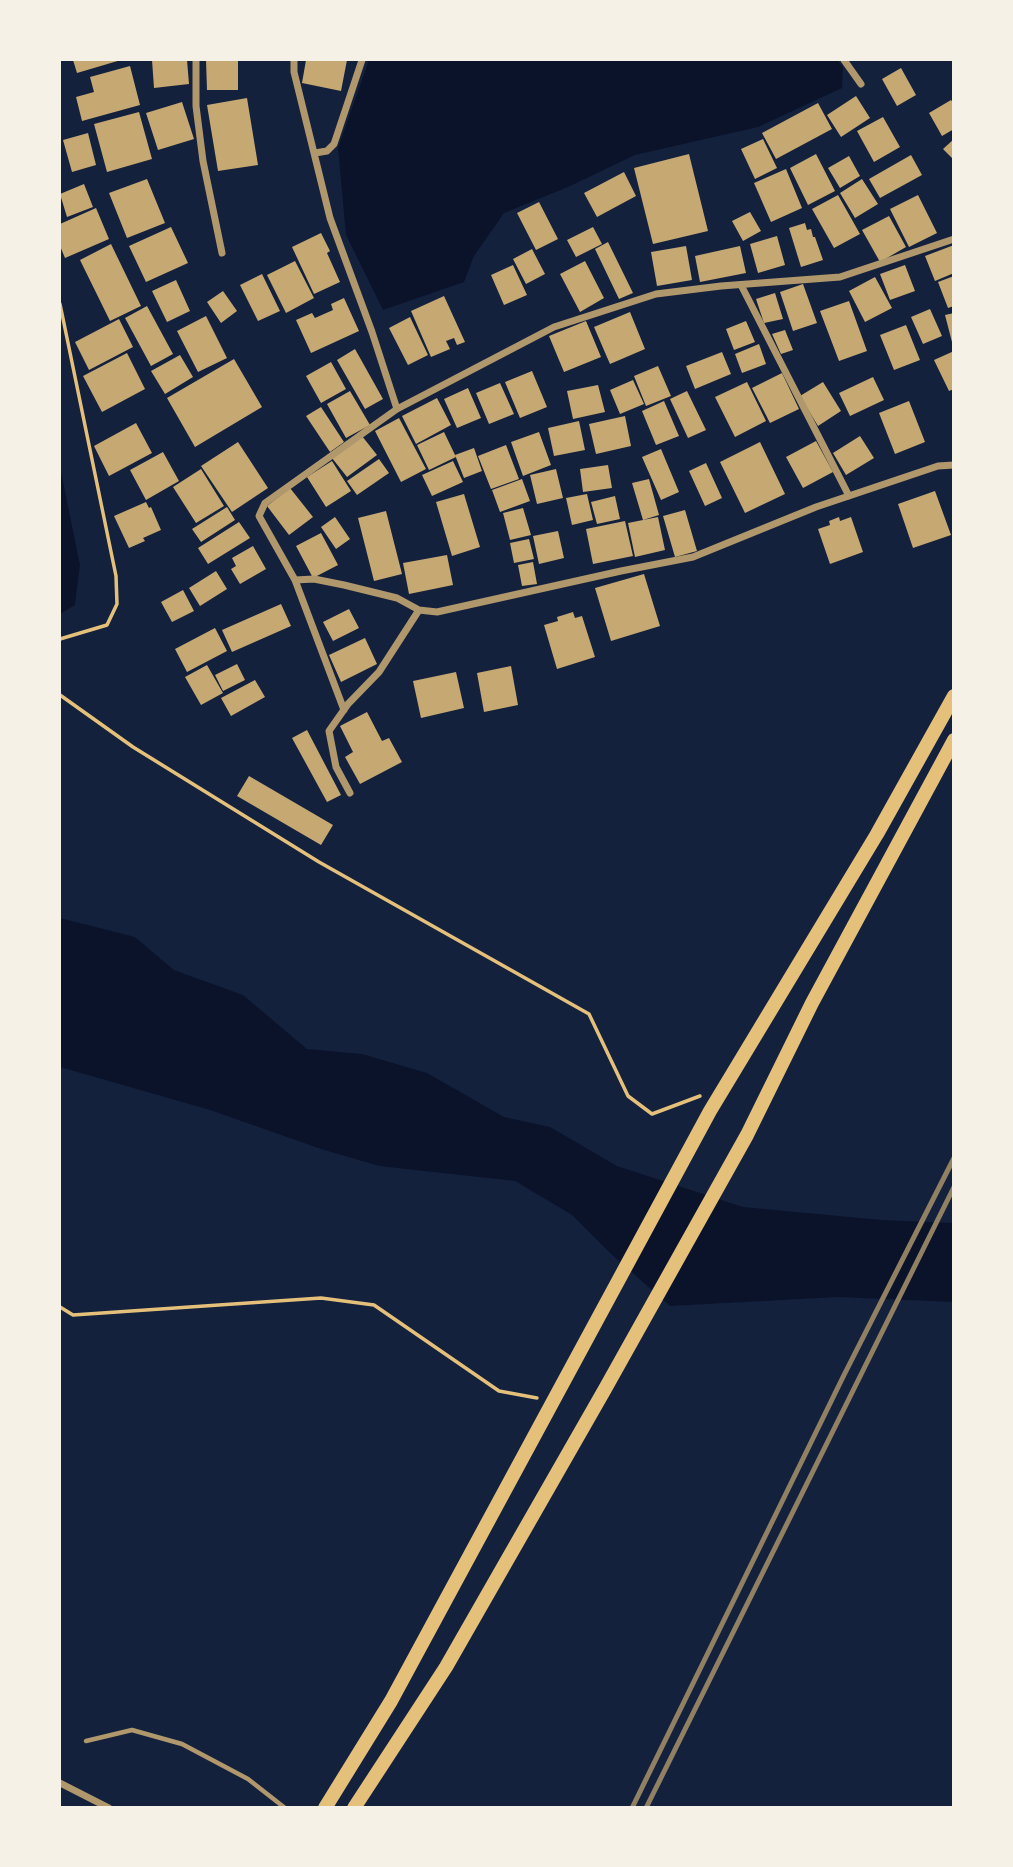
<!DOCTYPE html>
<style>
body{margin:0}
#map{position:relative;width:1013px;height:1867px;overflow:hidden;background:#14213d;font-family:Jost,sans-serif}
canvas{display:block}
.frame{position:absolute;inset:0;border:61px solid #f6f1e7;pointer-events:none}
</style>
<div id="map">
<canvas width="1013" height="1867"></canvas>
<div class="frame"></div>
</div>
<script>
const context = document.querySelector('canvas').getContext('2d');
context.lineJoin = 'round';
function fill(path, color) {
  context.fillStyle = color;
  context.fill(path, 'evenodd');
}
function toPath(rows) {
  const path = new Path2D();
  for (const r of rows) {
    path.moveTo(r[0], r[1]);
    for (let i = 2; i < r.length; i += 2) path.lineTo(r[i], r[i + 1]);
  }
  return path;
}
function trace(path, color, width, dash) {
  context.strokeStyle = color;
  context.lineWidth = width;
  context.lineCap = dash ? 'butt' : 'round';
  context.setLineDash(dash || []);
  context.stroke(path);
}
fill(toPath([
 [369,60,837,60,843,67,842,88,758,127,635,155,568,187,504,213,474,256,464,282,383,310,346,235,338,148],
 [60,467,80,565,75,605,60,614],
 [60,918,135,937,174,970,243,995,307,1049,362,1054,427,1073,504,1117,550,1127,617,1166,743,1207,882,1220,953,1223,953,1302,838,1297,670,1306,610,1253,572,1215,515,1181,379,1166,321,1149,210,1110,60,1067]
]), '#0b132b');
fill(toPath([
 [73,60,121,60,77,73],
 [152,60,187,60,189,84,154,88],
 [206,60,238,60,238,90,207,90],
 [306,60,347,60,341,91,302,83],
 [130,66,140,105,82,121,76,97,94,92,90,77],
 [901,68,916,95,897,106,882,79],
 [856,96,870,118,841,137,827,115],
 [247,98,258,165,218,171,207,105],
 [951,100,954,104,954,129,942,136,929,113],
 [182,102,194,139,158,150,146,113],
 [818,103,832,129,776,159,762,133],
 [139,112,152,159,107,172,94,124],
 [883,117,900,147,874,162,857,131],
 [88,133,96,165,72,172,63,140],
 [763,139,777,168,755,179,741,149],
 [954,139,954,160,943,149],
 [689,154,708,231,653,244,634,168],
 [816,154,835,191,808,205,790,168],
 [911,155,922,175,880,198,869,179],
 [849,156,860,176,840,188,828,168],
 [786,169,802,208,771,222,754,183],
 [624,172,636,196,597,217,584,193],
 [147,179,165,223,127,238,109,193],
 [862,179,878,204,855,218,840,193],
 [84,184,93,207,67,217,60,194],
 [838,195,860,234,834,248,812,209],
 [918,195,937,233,909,247,890,209],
 [539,202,558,239,536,250,517,213],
 [96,208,109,239,65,258,60,246,60,224],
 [750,212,761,231,743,241,732,221],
 [889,216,906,247,880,262,862,230],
 [805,223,807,230,811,229,813,237,815,237,823,260,801,267,789,228],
 [171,227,188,263,146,282,129,246],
 [593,227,602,244,576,257,567,240],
 [321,233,330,251,327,253,340,282,314,294,292,247],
 [777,236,785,265,758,273,750,244],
 [608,242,633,293,619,299,595,249],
 [111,244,141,306,110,321,80,260],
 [954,245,954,273,935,281,925,256],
 [686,246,692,280,657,286,651,252],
 [740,246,746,273,700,282,695,256],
 [532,249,545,274,526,284,513,259],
 [295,261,314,298,286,313,267,275],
 [585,261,604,298,580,312,560,274],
 [513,265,527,295,504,305,491,275],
 [905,265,915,291,890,300,880,274],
 [262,274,280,311,258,321,240,285],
 [954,276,954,306,948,308,938,282],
 [875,277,892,308,865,322,849,291],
 [176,280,190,311,167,322,152,291],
 [803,284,817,323,793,331,780,292],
 [223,291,237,311,221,323,207,302],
 [775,293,783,319,764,323,756,299],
 [444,296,465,342,457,345,454,338,446,341,450,349,431,357,411,311],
 [344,298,359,331,311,353,296,320,312,313,315,318,333,310,331,304],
 [849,301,867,351,839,361,820,311],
 [147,306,173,354,151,366,125,318],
 [930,309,942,336,923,344,911,317],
 [630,312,645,349,610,364,594,327],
 [954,313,954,346,953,346,945,315],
 [206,316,227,358,198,372,177,331],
 [410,317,428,355,408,365,389,328],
 [119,319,133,347,89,370,75,342],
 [586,321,601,357,564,372,549,336],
 [746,321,755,342,734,350,726,329],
 [906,325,920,360,894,370,880,335],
 [785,330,793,350,781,354,772,334],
 [759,344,766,364,742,373,735,354],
 [355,349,383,399,365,409,337,360],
 [954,351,954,389,949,391,934,360],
 [722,352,731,374,695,389,686,366],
 [127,353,145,389,102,412,83,376],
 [180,355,193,377,165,394,151,371],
 [234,359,262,407,195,447,167,398],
 [331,362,346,389,321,403,306,376],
 [658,366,671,396,646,406,634,376],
 [532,371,547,407,520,418,505,382],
 [782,373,799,409,770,423,752,388],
 [873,377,884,400,850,416,839,393],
 [633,380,644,404,620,414,610,390],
 [747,382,766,421,735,437,715,397],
 [823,382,841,411,818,426,800,396],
 [500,383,514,414,489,424,476,393],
 [598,385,605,412,573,419,567,391],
 [468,388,481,418,457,428,444,399],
 [350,391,370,425,346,438,327,404],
 [687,391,706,430,688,438,670,399],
 [437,398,451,425,416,444,402,416],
 [664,401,679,436,656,445,642,411],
 [909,401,925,442,895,454,879,413],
 [321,407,344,442,330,452,306,416],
 [625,416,631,446,596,454,589,424],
 [399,418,426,469,401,482,375,431],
 [579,421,585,450,554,456,548,428],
 [136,423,152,453,109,476,94,446],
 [444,432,456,457,429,470,417,445],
 [539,432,551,465,523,476,511,442],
 [362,436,377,455,347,477,332,458],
 [860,436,874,458,846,475,833,453],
 [816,441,833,472,803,488,786,457],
 [238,442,268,488,232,512,201,466],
 [760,442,785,494,745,513,720,462],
 [506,445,519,479,491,489,478,456],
 [474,448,482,471,464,478,455,455],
 [661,449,679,492,661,500,642,457],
 [163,452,179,481,146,500,130,470],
 [379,459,389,473,357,495,347,481],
 [332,461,351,491,326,507,307,477],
 [453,461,463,482,432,496,422,475],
 [706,463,722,498,705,506,689,471],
 [608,465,612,488,583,492,580,469],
 [201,469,224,506,196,523,173,487],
 [556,469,563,498,537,504,530,475],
 [522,479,530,501,500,512,492,490],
 [649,479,659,515,643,520,632,483],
 [290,488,313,517,289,535,267,506],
 [935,491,951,535,913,548,898,504],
 [464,494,480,547,452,556,436,502],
 [587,494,593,520,572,525,566,498],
 [615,496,620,519,597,524,591,502],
 [146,502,149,508,151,507,161,530,143,538,145,541,129,548,114,516],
 [227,507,235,520,201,542,192,529],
 [523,508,531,535,510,540,503,513],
 [685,510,697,551,675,557,663,516],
 [386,511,402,574,374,581,358,518],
 [335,517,350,539,336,549,321,527],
 [658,517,665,550,635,557,628,523],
 [839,517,840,521,851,517,863,552,830,564,818,529,830,525,829,521],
 [625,521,633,556,593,564,586,529],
 [239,522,250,538,208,564,198,548],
 [558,531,564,558,539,564,533,536],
 [321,533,338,565,313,578,296,546],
 [529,539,534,559,514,563,510,543],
 [253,546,266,569,240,584,231,569,236,566,232,558],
 [447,555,453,585,409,594,403,563],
 [533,562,537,584,522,586,518,565],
 [216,571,227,589,200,606,189,588],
 [644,574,660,626,611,641,595,588],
 [183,590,194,611,172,622,161,602],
 [281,604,291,626,232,652,222,630],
 [349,609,359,628,333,641,323,622],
 [573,612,575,618,582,616,595,657,557,669,544,625,558,621,557,617],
 [215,628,227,651,187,672,175,649],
 [365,638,377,664,341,682,329,655],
 [237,664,245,680,223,691,215,675],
 [207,665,223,693,201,705,185,677],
 [511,666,518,705,484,712,477,673],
 [456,672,464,708,421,718,413,681],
 [255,680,265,697,231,716,221,698],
 [367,712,382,741,389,738,402,762,360,784,345,757,353,752,340,726],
 [307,730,341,795,327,802,292,738],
 [249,776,333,825,321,845,237,796]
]), '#c6a872');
trace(toPath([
 [60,304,116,576,117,604,107,625,60,639],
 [60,695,133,747,319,862,589,1014,628,1096,652,1114,700,1096],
 [60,1307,73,1315,321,1298,374,1305,499,1391,537,1398]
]), '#e5c07b', 3.5);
trace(toPath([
 [86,1741,132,1730,182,1744,248,1779,285,1808]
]), '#b1986c', 4.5);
trace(toPath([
 [196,60,196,106,203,161,222,253],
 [294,60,294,72,330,218,372,332,397,409],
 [844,60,861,84],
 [315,153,327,151,334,144,362,60],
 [954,239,840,277,721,286,656,294,554,327,397,409,265,503,259,516,295,580,314,579,344,585,397,598,419,610,437,612,621,571,693,557,816,507,938,466,954,465],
 [741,285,849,496],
 [295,580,344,710],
 [350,793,336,767,329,731,348,704,379,672,419,610],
 [60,1783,109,1808]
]), '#b1986c', 7);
trace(toPath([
 [325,1808,391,1701,710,1111,877,834,954,696],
 [354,1808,446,1667,605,1389,747,1135,812,1003,954,740]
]), '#e5c07b', 14);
trace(toPath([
 [632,1808,844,1375,954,1158],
 [646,1808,954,1187]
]), '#918062', 5);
</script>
